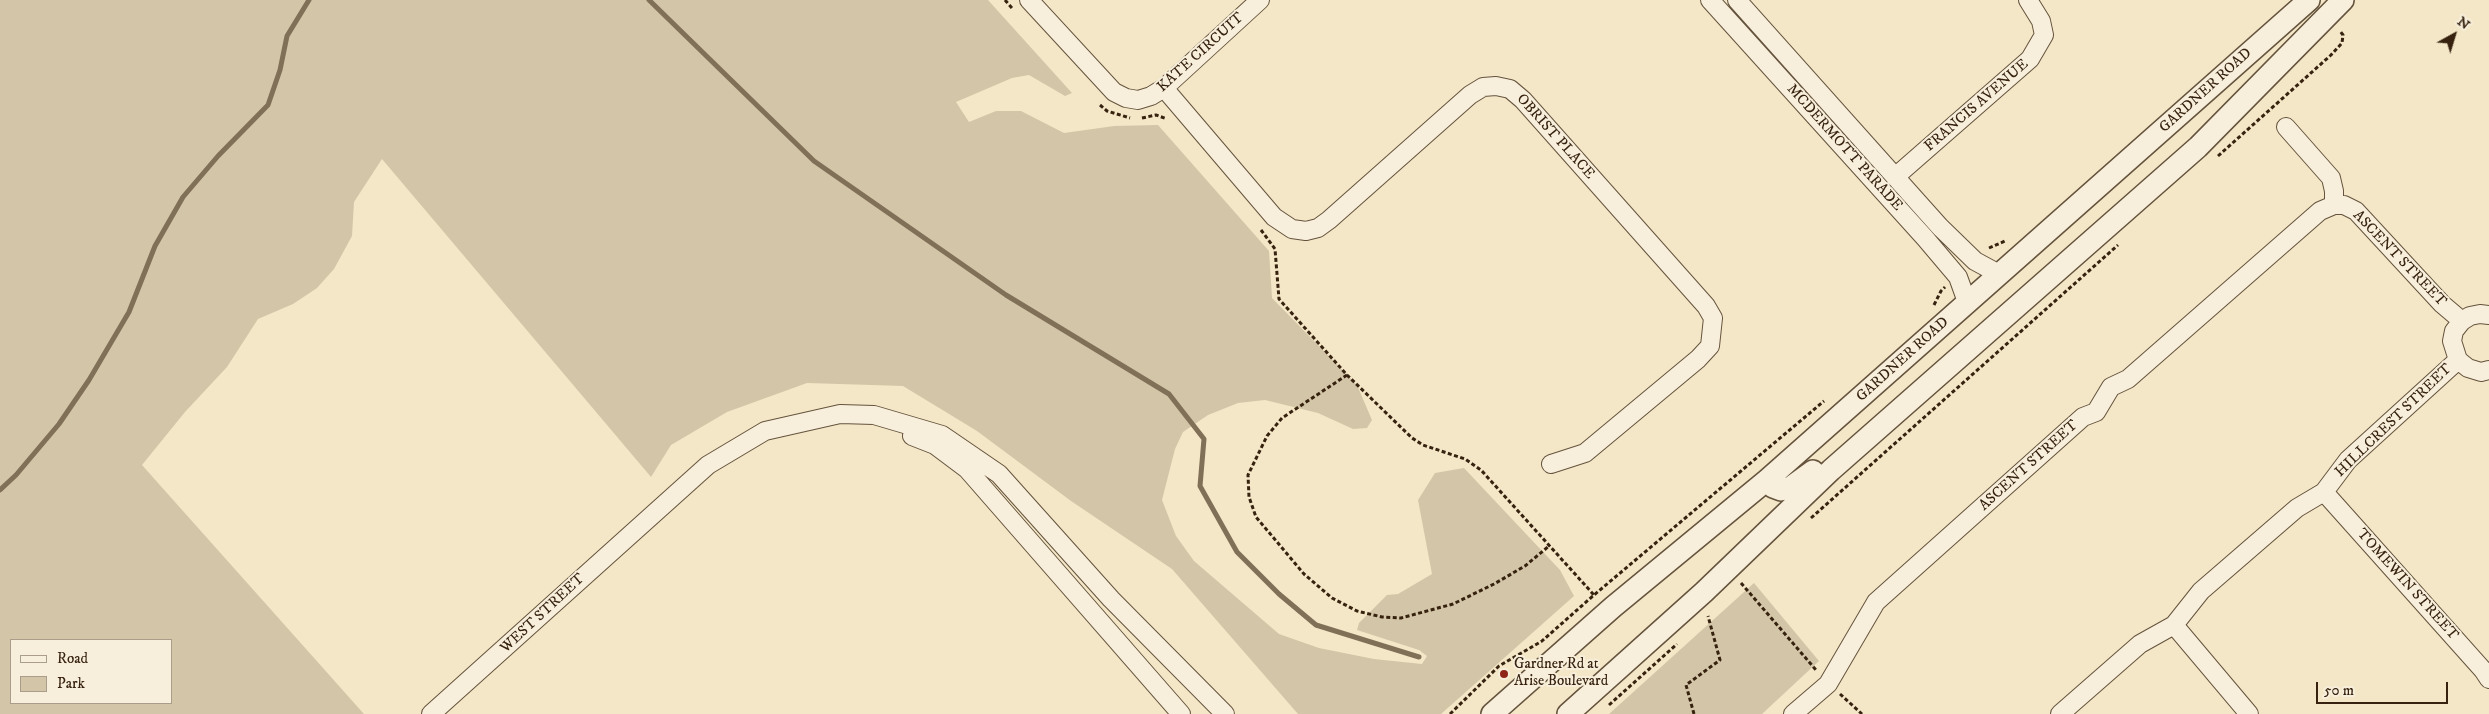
<!DOCTYPE html>
<style>
body{margin:0}
#map{position:relative;width:2489px;height:714px;overflow:hidden;background:#f3e7c7;font-family:"IM FELL DW Pica",serif}
canvas{display:block}
.legend{position:absolute;left:10px;top:639px;width:162px;height:65px;box-sizing:border-box;background:#f7efdb;border:1px solid #aa9d89;margin:0;padding:6px 9px;list-style:none;font-size:15px;color:#36220f}
.legend li{display:flex;align-items:center;gap:10px;height:25px}
.legend b{width:25px;border:1px solid #aa9d89}
.north{position:absolute;left:2429px;top:10px;width:50px;height:50px;-webkit-text-stroke:4px #f7efdb;paint-order:stroke;rotate:39deg;font-size:14px;font-weight:700;line-height:20px;text-align:center;color:#36220f}
.north::after{content:'';display:block;margin:auto;width:18px;height:22px;background:#36220f;clip-path:polygon(50% 0,100% 100%,50% 72%,0 100%)}
.scale{position:absolute;left:2316px;top:682px;width:132px;height:22px;box-sizing:border-box;border:2px solid #36220f;border-top:0;padding-left:6px;font-size:15px;line-height:18px;white-space:nowrap;color:#36220f;-webkit-text-stroke:4px #f7efdb;paint-order:stroke}
</style>
<div id="map">
<canvas width="2489" height="714"></canvas>
<ul class="legend">
<li><b style="height:6px;background:#f7efdb"></b>Road</li>
<li><b style="height:14px;background:#d3c6a8"></b>Park</li>
</ul>
<div class="north">N</div>
<div class="scale">50 m</div>
</div>
<script>
const context = document.querySelector('canvas').getContext('2d');
context.lineJoin = 'round';
function fill(path, color) {
  context.fillStyle = color;
  context.fill(path, 'evenodd');
}
function toPath(rows) {
  const path = new Path2D();
  for (const r of rows) {
    path.moveTo(r[0], r[1]);
    for (let i = 2; i < r.length; i += 2) path.lineTo(r[i], r[i + 1]);
  }
  return path;
}
function trace(path, color, width, dash) {
  context.strokeStyle = color;
  context.lineWidth = width;
  context.lineCap = dash ? 'butt' : 'round';
  context.setLineDash(dash || []);
  context.stroke(path);
}
function write(font, color, halo, rows, align = 'center') {
  context.font = font + ' "IM FELL DW Pica",serif';
  context.lineWidth = 4;
  context.setLineDash([]);
  context.textBaseline = 'middle';
  context.strokeStyle = halo;
  context.fillStyle = color;
  for (const [text, x, y, turn = 0] of rows) {
    context.save();
    context.translate(x, y);
    context.rotate((+turn || 0) * Math.PI / 180);
    context.textAlign = isNaN(turn) ? turn : align;
    if (halo) context.strokeText(text, 0, 0);
    context.fillText(text, 0, 0);
    context.restore();
  }
}
fill(toPath([
 [0,0,988,0,1072,93,1065,96,1029,75,1012,78,956,102,969,122,996,111,1021,111,1064,133,1114,126,1158,125,1269,251,1272,298,1357,385,1372,420,1367,428,1353,429,1318,413,1265,400,1238,403,1208,415,1183,432,1175,449,1162,500,1176,536,1194,561,1279,634,1319,648,1374,659,1422,664,1427,656,1419,650,1357,630,1359,623,1387,595,1398,594,1432,574,1418,500,1435,473,1464,468,1560,570,1574,596,1441,714,1298,714,1172,569,1071,501,977,431,903,386,807,383,727,412,671,445,651,477,382,159,354,202,352,236,334,269,317,288,293,304,258,319,227,367,185,412,142,465,364,714,0,714],
 [11,640,171,640,171,703,11,703],
 [1754,583,1819,661,1762,714,1609,714]
]), '#d3c6a8');
trace(toPath([
 [649,0,814,161,1006,295,1169,394,1204,439,1200,486,1237,552,1279,594,1316,625,1419,657],
 [0,490,16,475,59,424,89,380,129,312,155,246,183,197,218,156,268,105,280,70,287,36,309,0]
]), '#817058', 5);
const minor = toPath([
 [1029,0,1114,92,1126,98,1138,100,1151,96,1164,88,1260,0],
 [1710,0,1925,238,1958,277,1967,302],
 [1737,0,1940,227,1975,261,1999,274],
 [1164,88,1274,217,1292,229,1306,231,1318,228,1329,220,1470,95,1483,87,1496,86,1510,89,1523,100,1706,306,1713,318,1710,346,1698,359,1585,453,1551,464],
 [2286,127,2331,178,2334,191,2334,205],
 [1895,177,2030,59,2044,35,2041,21,2028,0],
 [2489,315,2480,314,2470,316,2462,321,2454,331,2452,341,2458,360,2468,368,2481,372,2489,370],
 [912,436,935,445,967,469,1181,714],
 [2324,492,2483,670,2489,679],
 [2174,625,2249,714],
 [431,714,708,465,765,431,840,414,874,415,942,435,999,474,1111,599,1225,714],
 [1793,714,1828,684,1876,602,2083,417,2096,412,2111,387,2128,379,2320,211,2334,205,2344,205,2356,211,2442,304,2462,321],
 [2060,714,2140,644,2174,625,2201,591,2297,508,2324,492,2348,460,2458,360]
]);
const tertiary = toPath([
 [1767,480,1773,487,1781,490,1791,487,1813,471],
 [1492,714,1613,607,1767,480,2309,0],
 [1568,714,1704,592,1831,470,2198,147,2343,0]
]);
trace(minor, '#65533d', 20);
trace(tertiary, '#65533d', 24);
trace(toPath([
 [1005,0,1012,8],
 [1100,105,1107,111,1130,118],
 [1142,118,1156,115,1167,119],
 [2218,156,2331,55,2342,43,2343,35,2340,31],
 [1261,230,1275,249,1279,299,1347,375,1412,438,1423,445,1465,459,1481,470,1594,595],
 [1989,248,2005,241],
 [1934,305,1941,291,1945,287],
 [1347,375,1282,418,1267,436,1248,475,1249,497,1256,517,1304,574,1332,598,1357,611,1382,617,1401,618,1453,604,1494,584,1525,566,1549,546],
 [1811,518,2118,245],
 [1741,583,1816,670],
 [1840,694,1862,714],
 [1609,705,1677,644],
 [1450,714,1499,666,1542,641,1594,595,1824,401],
 [1694,714,1686,685,1720,660,1708,616]
]), '#36220f', 3, [4, 2.5]);
trace(minor, '#f7efdb', 18);
trace(tertiary, '#f7efdb', 21);
for (const [x, y, r, color] of [
 [1504,674,5,"#8f2418"]
]) {
  const dot = new Path2D();
  dot.arc(x, y, r, 0, 2 * Math.PI);
  context.fillStyle = color;
  context.fill(dot);
  trace(dot, '#f7efdb', 2);
}
write('15px', '#36220f', '#f7efdb', [
 ["KATE CIRCUIT",1201,53,-42],
 ["GARDNER ROAD",2206,91,-42],
 ["FRANCIS AVENUE",1977,106,-41],
 ["OBRIST PLACE",1555,137,48],
 ["MCDERMOTT PARADE",1844,148,48],
 ["ASCENT STREET",2399,259,46],
 ["GARDNER ROAD",1903,360,-42],
 ["HILLCREST STREET",2394,421,-44],
 ["ASCENT STREET",2029,466,-42],
 ["TOMEWIN STREET",2407,585,48],
 ["WEST STREET",543,614,-43]
]);
write('15px', '#36220f', '#f7efdb', [
 ["Gardner Rd at",1514,665],
 ["Arise Boulevard",1514,682]
], 'left');
</script>
